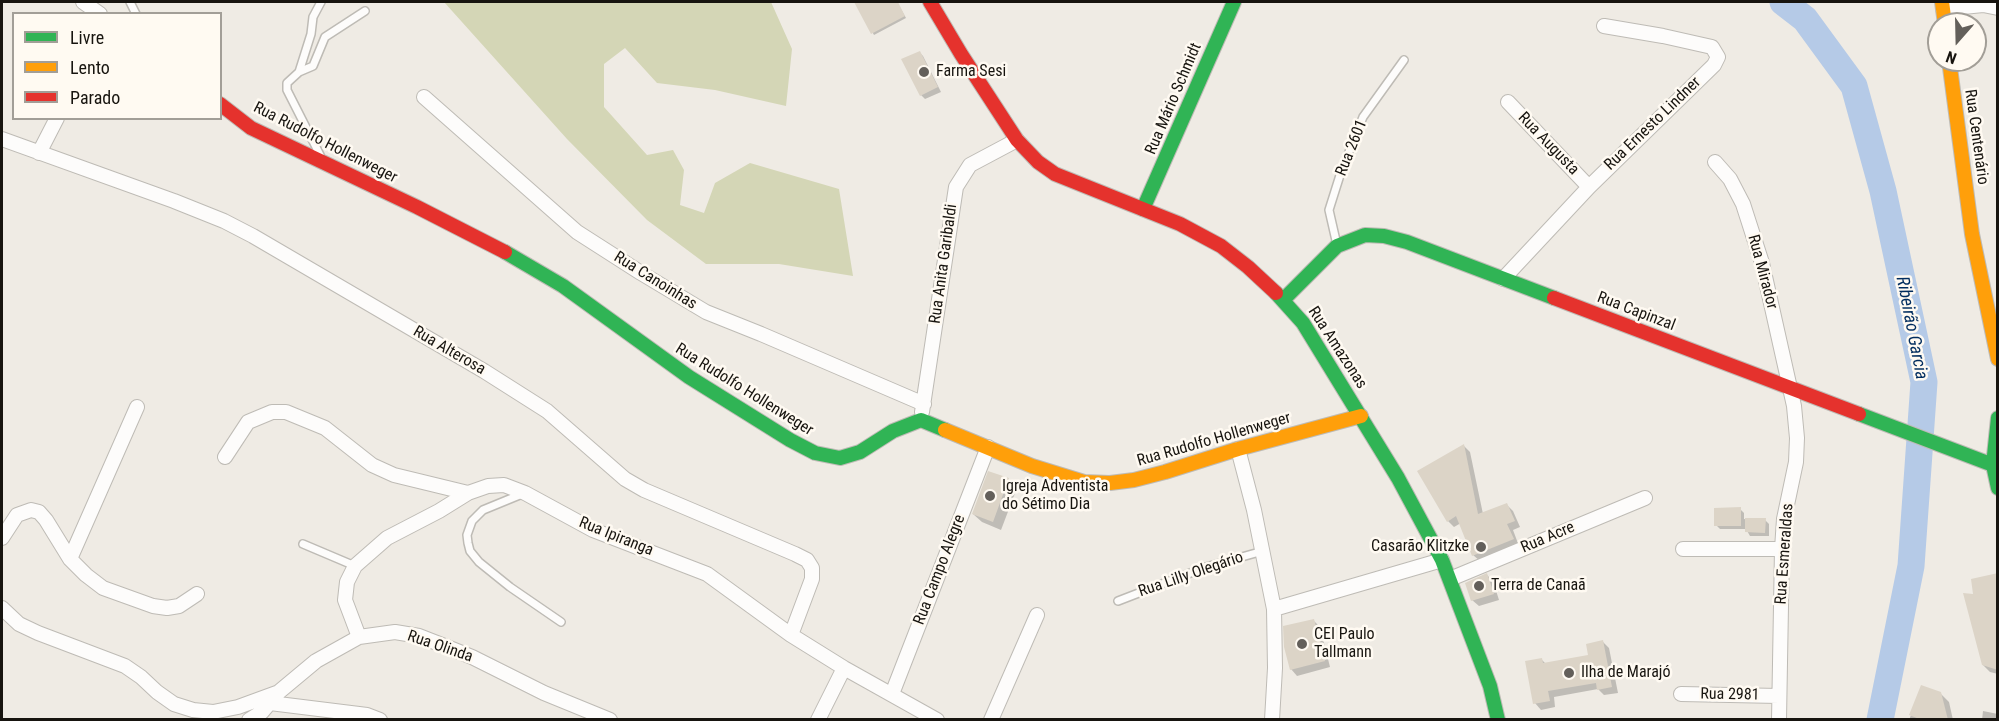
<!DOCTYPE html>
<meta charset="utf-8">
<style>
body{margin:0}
#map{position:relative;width:1999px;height:721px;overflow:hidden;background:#efebe4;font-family:"Roboto Condensed",sans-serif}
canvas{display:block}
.frame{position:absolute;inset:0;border:3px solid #17140f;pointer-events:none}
.legend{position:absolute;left:12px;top:12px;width:210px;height:108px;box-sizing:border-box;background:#fffaf2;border:2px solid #a29e97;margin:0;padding:8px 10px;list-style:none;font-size:18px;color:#17140f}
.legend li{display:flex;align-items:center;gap:12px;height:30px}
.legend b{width:30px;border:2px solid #a29e97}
.north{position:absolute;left:1927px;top:12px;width:60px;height:60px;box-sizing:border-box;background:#fffaf2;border:2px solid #a29e97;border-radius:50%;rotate:200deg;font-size:16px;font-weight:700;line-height:24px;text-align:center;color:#17140f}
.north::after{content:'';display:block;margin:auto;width:21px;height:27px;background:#635f5a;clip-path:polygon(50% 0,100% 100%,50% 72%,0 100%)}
</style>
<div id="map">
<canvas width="1999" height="721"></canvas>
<div class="frame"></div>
<ul class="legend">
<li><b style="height:8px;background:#30b455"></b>Livre</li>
<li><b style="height:8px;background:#ff9f0a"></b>Lento</li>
<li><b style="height:8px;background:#e5322d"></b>Parado</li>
</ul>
<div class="north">N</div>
</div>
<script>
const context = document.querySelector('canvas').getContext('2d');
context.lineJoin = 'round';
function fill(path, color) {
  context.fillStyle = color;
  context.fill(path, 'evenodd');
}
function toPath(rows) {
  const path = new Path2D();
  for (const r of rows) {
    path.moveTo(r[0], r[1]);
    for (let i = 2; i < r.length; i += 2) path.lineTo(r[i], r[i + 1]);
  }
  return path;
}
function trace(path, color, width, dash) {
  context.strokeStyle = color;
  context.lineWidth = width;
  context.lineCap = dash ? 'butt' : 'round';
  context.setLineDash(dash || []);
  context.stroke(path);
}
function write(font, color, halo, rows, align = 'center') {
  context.font = font + ' "Roboto Condensed",sans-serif';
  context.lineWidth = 5;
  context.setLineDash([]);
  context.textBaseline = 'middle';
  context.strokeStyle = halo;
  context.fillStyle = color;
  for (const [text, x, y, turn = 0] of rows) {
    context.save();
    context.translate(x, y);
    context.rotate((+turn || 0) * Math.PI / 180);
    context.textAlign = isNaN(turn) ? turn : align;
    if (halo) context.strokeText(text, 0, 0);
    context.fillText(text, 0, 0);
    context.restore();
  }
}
fill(toPath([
 [444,2,771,2,792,49,786,106,715,90,657,83,625,48,604,64,604,107,647,155,673,150,684,170,680,205,704,213,715,183,750,163,839,189,853,276,779,264,706,264,647,220,567,139]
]), '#d4d6b6');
fill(toPath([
 [856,2,897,2,906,18,874,35],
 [919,52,923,56,941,92,925,99,921,95],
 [1464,446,1470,452,1483,514,1507,505,1513,511,1520,527,1513,530,1519,546,1480,561,1473,555,1461,523,1454,527,1448,521],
 [1008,480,1017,488,1001,530,982,522,973,514],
 [1740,509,1744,513,1744,519,1765,520,1769,524,1769,536,1750,536,1746,529,1720,529,1716,525],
 [1998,574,1998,674,1990,672,1983,665,1975,596],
 [1487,575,1493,581,1499,600,1479,606,1472,600],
 [1313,620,1320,627,1330,667,1297,676,1291,669],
 [1603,642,1609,648,1618,693,1604,695,1598,689,1554,697,1555,707,1541,710,1535,703,1542,660,1546,664,1590,656],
 [1922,687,1940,693,1949,702,1953,720,1909,720],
 [1983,711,1998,714,1998,720,1982,720]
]), '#0003');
trace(toPath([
 [1783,2,1805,19,1854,86,1883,191,1924,382,1911,566,1880,720]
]), '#b5cae7', 27);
fill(toPath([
 [854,2,898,2,905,16,871,34],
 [920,51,938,87,920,96,901,59],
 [1464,444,1478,514,1507,503,1515,521,1507,524,1514,539,1472,556,1456,516,1447,522,1417,471],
 [988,471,1009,478,993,522,972,514],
 [1741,507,1741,526,1714,526,1714,508],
 [1745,518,1766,518,1765,533,1745,532],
 [1487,573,1494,594,1471,601,1465,583],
 [1998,573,1998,670,1982,665,1963,593,1973,594,1971,579],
 [1314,619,1325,661,1290,670,1284,647,1283,626],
 [1603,640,1612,687,1597,690,1596,683,1548,691,1550,701,1533,704,1525,661,1542,658,1543,663,1588,655,1586,644],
 [1921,685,1941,692,1948,720,1922,720,1909,715]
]), '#dcd4c7');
const lane = toPath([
 [130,2,136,14],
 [299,72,313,66,325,37,365,11],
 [320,155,287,90,287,83,299,72,311,34,313,17,321,2],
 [1337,245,1329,210,1341,172,1363,117,1404,60],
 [522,494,483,510,472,521,467,535,468,543,470,551,479,562,510,587,561,622],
 [303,544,355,566],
 [1118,601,1206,567,1263,551]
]);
const street = toPath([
 [83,2,100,14],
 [1943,9,1983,5,1998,8],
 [424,97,577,232,641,273,706,312,761,334,924,404],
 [1508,102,1589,187],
 [2,139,174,201,224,221,253,236,484,371,547,411,625,479,644,490,795,554,807,560,812,568,812,579,791,635],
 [39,153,57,118],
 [1715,162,1730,179,1743,204,1762,263,1794,406,1797,438,1796,462,1784,519,1782,549,1779,720],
 [1503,279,1589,187,1714,65,1718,57,1712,47,1663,36,1604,26],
 [922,412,956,187,970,165,1017,140],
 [1238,449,1254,510,1274,609,1275,668,1272,720],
 [225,457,248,422,272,412,286,412,325,428,372,465,394,475,468,493],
 [2,538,17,515,31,510,39,512,46,520,70,559,86,575,103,588,153,606,167,608,179,606,197,594],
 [1683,549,1782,549],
 [70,559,137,407],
 [1450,579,1645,498],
 [2,608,19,624,38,633,125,666,141,677,157,692,174,704,193,710,213,712,238,707,279,692],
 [1274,609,1442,560],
 [359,637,345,600,347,582,355,566,387,538,439,511,468,493,488,486,504,485,525,493,593,530,707,574,791,635,844,668,937,720],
 [892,694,988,447],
 [1681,694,1779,696],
 [270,703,367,715,380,720],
 [249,720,262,712,280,691,316,661,359,637,395,632,419,636,442,645,472,657,544,693,610,720],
 [818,720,844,668],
 [991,720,1037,615]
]);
const fast = toPath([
 [1143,209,1234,2],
 [505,252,563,286,689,377,790,440,815,453,840,458,860,452,893,431,921,420,945,430],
 [1276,293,1303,323,1398,478,1442,560,1490,686,1498,720],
 [1283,300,1337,246,1365,235,1384,236,1407,242,1554,298],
 [1859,414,1993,465],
 [1998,418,1993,465,1998,488]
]);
const slow = toPath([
 [1942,2,1945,24],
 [1949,60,1972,234,1998,359],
 [945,430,1032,466,1084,482,1110,483,1134,480,1165,472,1238,449,1361,416]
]);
const jam = toPath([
 [930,2,961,54,1017,140,1038,162,1055,174,1180,224,1221,246,1248,267,1276,293],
 [220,104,251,128,417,207,505,252],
 [1554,298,1859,414]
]);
trace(lane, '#bebbb5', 10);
trace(street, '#bebbb5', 16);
trace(fast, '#bebbb5', 16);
trace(slow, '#bebbb5', 16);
trace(jam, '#bebbb5', 16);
trace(lane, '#fdfcfb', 7);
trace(street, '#fdfcfb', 14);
trace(fast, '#30b455', 14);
trace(slow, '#ff9f0a', 14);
trace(jam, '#e5322d', 14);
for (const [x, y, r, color] of [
 [924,72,6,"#635f5a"],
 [990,496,6,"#635f5a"],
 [1481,547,6,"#635f5a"],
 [1479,586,6,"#635f5a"],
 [1302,644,6,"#635f5a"],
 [1569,673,6,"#635f5a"]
]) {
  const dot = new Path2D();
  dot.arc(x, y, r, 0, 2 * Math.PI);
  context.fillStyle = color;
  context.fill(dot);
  trace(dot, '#fffaf2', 2);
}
write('16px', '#17140f', '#fffaf2', [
 ["Farma Sesi",936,72],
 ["Igreja Adventista",1002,487],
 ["do Sétimo Dia",1002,505],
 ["Casarão Klitzke",1469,547,"right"],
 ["Terra de Canaã",1491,586],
 ["CEI Paulo",1314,635],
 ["Tallmann",1314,653],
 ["Ilha de Marajó",1581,673]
], 'left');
write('16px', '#17140f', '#fffaf2', [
 ["Rua Mário Schmidt",1174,99,-67],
 ["Rua Ernesto Lindner",1653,124,-44],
 ["Rua Centenário",1976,137,82],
 ["Rua Rudolfo Hollenweger",325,143,27],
 ["Rua Augusta",1548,144,46],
 ["Rua 2601",1352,148,-68],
 ["Rua Anita Garibaldi",944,264,-82],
 ["Rua Mirador",1762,272,75],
 ["Rua Canoinhas",655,281,32],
 ["Rua Capinzal",1636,312,21],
 ["Rua Amazonas",1337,348,57],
 ["Rua Alterosa",449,351,30],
 ["Rua Rudolfo Hollenweger",744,390,32],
 ["Rua Rudolfo Hollenweger",1214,440,-16],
 ["Rua Ipiranga",616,537,22],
 ["Rua Acre",1548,538,-23],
 ["Rua Esmeraldas",1785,554,-86],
 ["Rua Campo Alegre",940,570,-69],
 ["Rua Lilly Olegário",1191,575,-19],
 ["Rua Olinda",440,647,19],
 ["Rua 2981",1730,695,1]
]);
write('italic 18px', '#002c5e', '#fffaf2', [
 ["Ribeirão Garcia",1911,328,79]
]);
</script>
